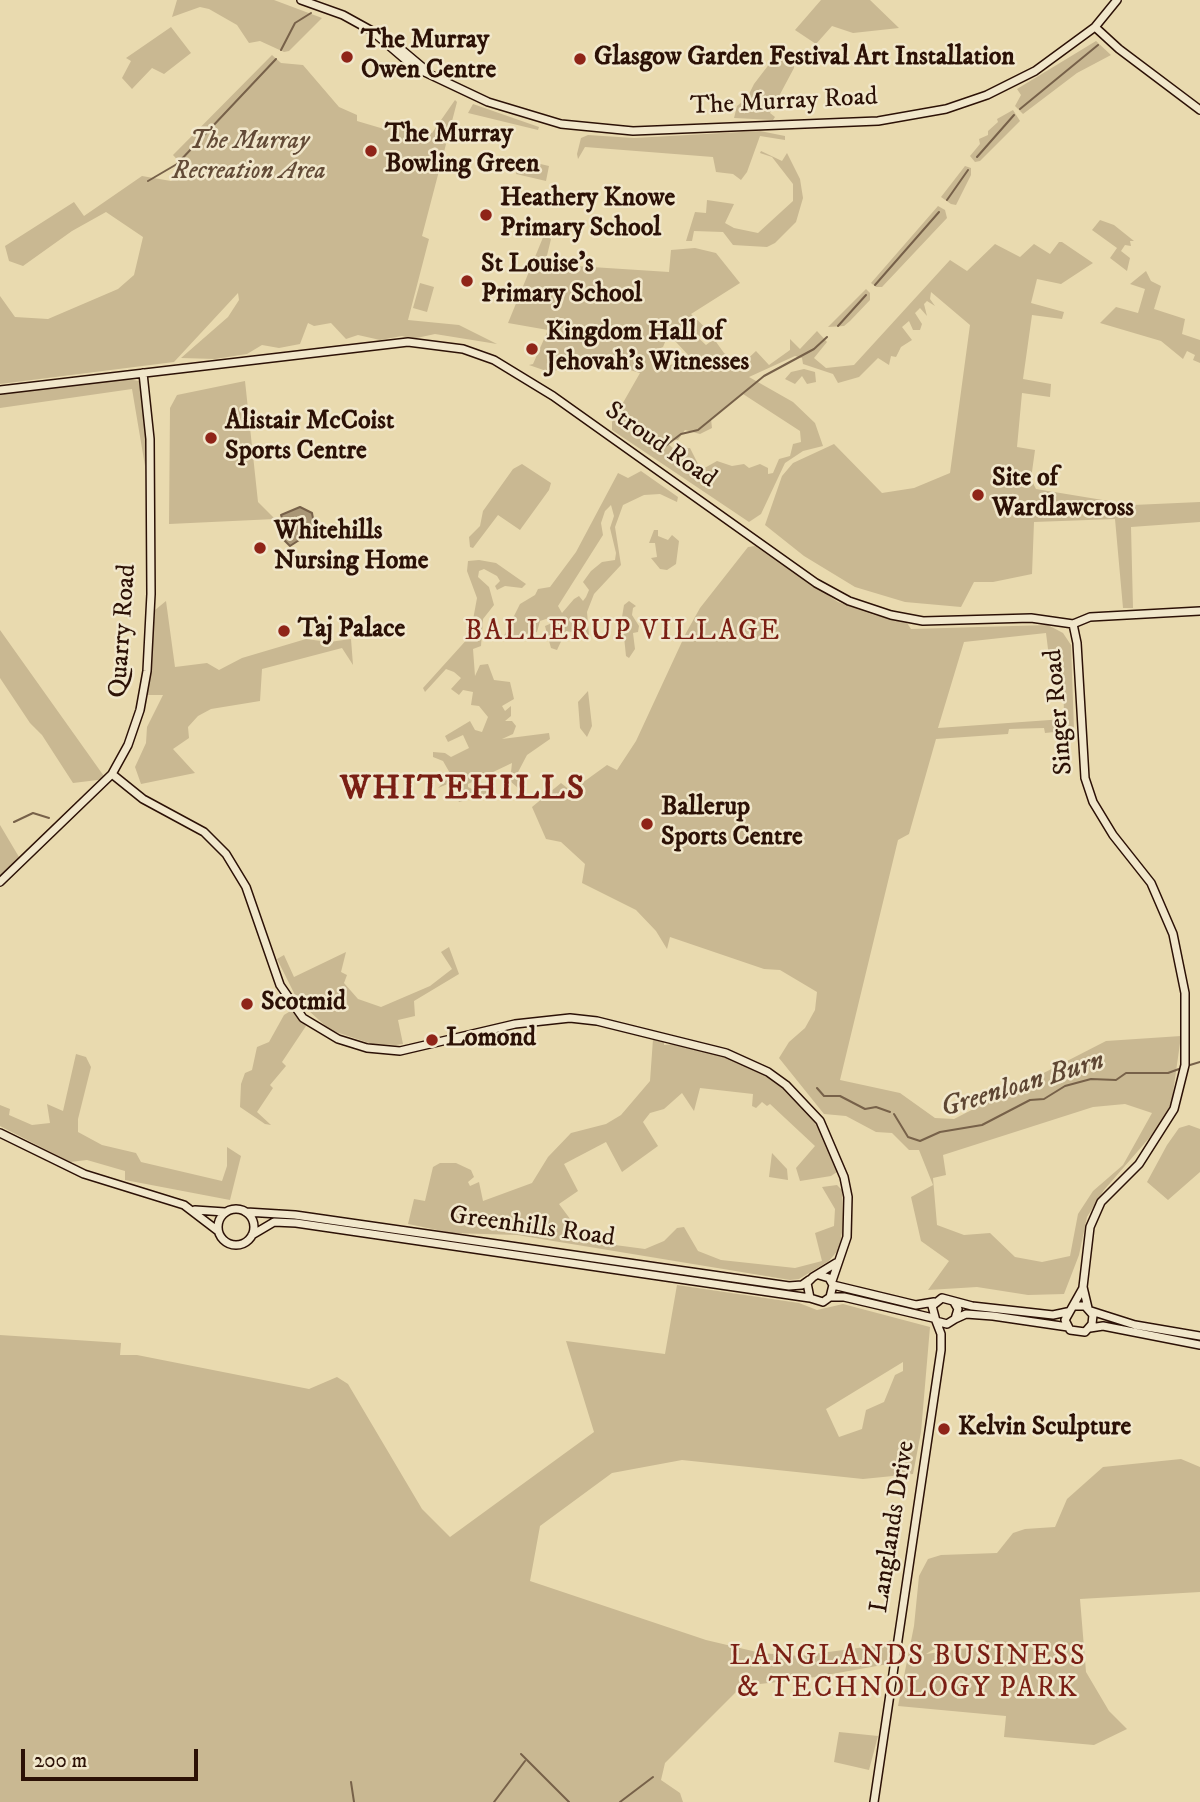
<!DOCTYPE html>
<style>
body{margin:0}
#map{position:relative;width:1200px;height:1802px;overflow:hidden;background:#e9daaf;font-family:"IM FELL DW Pica",serif}
canvas{display:block}
.scale{position:absolute;left:21px;top:1749px;width:177px;height:32px;box-sizing:border-box;border:4px solid #2c1106;border-top:0;padding-left:9px;font-size:21px;line-height:24px;white-space:nowrap;color:#2c1106;-webkit-text-stroke:5px #f1e7cb;paint-order:stroke}
</style>
<div id="map">
<canvas width="1200" height="1802"></canvas>
<div class="scale">200 m</div>
</div>
<script>
const context = document.querySelector('canvas').getContext('2d');
context.lineJoin = 'round';
function fill(path, color) {
  context.fillStyle = color;
  context.fill(path, 'evenodd');
}
function toPath(rows) {
  const path = new Path2D();
  for (const r of rows) {
    if (r.length === 3) {
      path.moveTo(r[0] + r[2], r[1]);
      path.arc(r[0], r[1], r[2], 0, 2 * Math.PI);
      continue;
    }
    path.moveTo(r[0], r[1]);
    for (let i = 2; i < r.length; i += 2) path.lineTo(r[i], r[i + 1]);
  }
  return path;
}
function trace(path, color, width, dash) {
  context.strokeStyle = color;
  context.lineWidth = width;
  context.lineCap = dash ? 'butt' : 'round';
  context.setLineDash(dash || []);
  context.stroke(path);
}
function write(font, color, halo, rows, align = 'center') {
  context.font = font + ' "IM FELL DW Pica",serif';
  context.lineWidth = 5;
  context.setLineDash([]);
  context.textBaseline = 'middle';
  context.strokeStyle = halo;
  context.fillStyle = color;
  for (const [text, x, y, turn = 0] of rows) {
    context.save();
    context.translate(x, y);
    context.rotate((+turn || 0) * Math.PI / 180);
    context.textAlign = isNaN(turn) ? turn : align;
    if (halo) context.strokeText(text, 0, 0);
    context.fillText(text, 0, 0);
    context.restore();
  }
}
fill(toPath([
 [177,0,274,0,322,18,289,51,284,52,260,41,249,43,237,25,209,9,200,7,172,17],
 [821,0,870,0,899,28,853,33,832,26,816,44,795,30],
 [171,27,191,53,164,74,152,68,132,89,122,78,131,61,126,58],
 [1096,41,1111,55,1077,73,1023,114,1015,106,1021,95,1017,89],
 [783,46,793,60,794,68,770,113,775,117,773,120,734,118,737,106,747,98,754,84],
 [272,55,281,63,303,65,339,107,357,115,357,121,384,129,391,125,432,133,455,100,457,102,422,236,429,239,408,320,459,325,497,344,435,334,412,339,402,336,380,340,358,335,346,339,331,323,314,326,308,323,300,344,279,348,262,345,247,354,215,359,181,358,228,317,239,300,238,293,174,362,0,384,0,296,15,317,48,319,118,289,134,275,143,237,106,212,72,231,23,266,9,261,5,246,74,202,84,216,142,176,171,181,183,166,173,155],
 [473,104,539,127,538,130,468,113],
 [1013,110,1020,121,980,161,975,162,970,156,980,144,979,139,988,135,988,131,998,122,997,119],
 [760,131,785,136,785,140,760,136,747,172,741,180,733,174,716,172,713,157,585,147,578,159,577,154,581,138,588,135,634,138],
 [761,151,782,161,787,153,800,179,803,198,796,222,775,243,767,247,733,245,723,232,694,231,692,241,686,241,695,212,706,213,707,200,734,204,725,223,734,228,758,233,793,201,793,184,772,157,760,153],
 [519,159,549,166,546,181,516,174],
 [965,166,971,168,971,175,956,205,951,204,941,197],
 [938,206,945,210,947,218,882,287,876,287,871,283],
 [1100,220,1114,225,1134,241,1130,241,1131,246,1125,245,1121,251,1130,258,1127,271,1110,258,1117,248,1092,230],
 [544,235,551,239,545,264,669,272,671,250,695,248,716,253,740,283,691,314,711,333,707,337,701,337,683,325,680,337,691,331,706,345,714,339,724,353,741,365,756,351,769,365,790,350,790,339,800,349,817,331,827,342,814,358,826,368,854,365,950,260,967,271,995,244,1020,257,1034,244,1050,254,1059,242,1062,242,1093,263,1061,284,1037,279,1031,303,1064,312,1062,319,1032,315,1023,379,1051,384,1050,397,1022,393,1017,447,1035,450,1031,479,1036,489,1133,505,1200,502,1200,522,1131,527,1133,608,1123,608,1115,519,1034,522,1032,574,993,582,974,582,961,607,905,602,855,587,804,556,765,525,782,476,793,463,834,444,882,493,914,488,950,473,970,325,931,292,930,299,935,306,927,301,924,304,927,316,920,308,915,313,922,324,920,330,913,330,909,321,902,327,912,340,901,347,896,357,891,356,889,365,878,358,859,377,838,383,833,374,803,364,802,358,795,356,749,377,793,402,815,423,823,446,803,451,785,463,761,514,749,522,612,430,612,422,640,373,591,358,585,363,581,361,576,367,568,365,567,356,559,357,560,368,552,373,529,365,533,364,548,330,508,323],
 [674,329,675,341,692,359,670,365,661,357,658,349,663,347,670,330],
 [743,394,800,431,801,442,793,444,790,456,779,459,773,473,768,474,768,468,760,464,749,468,744,464,732,466,717,461,701,470,690,448,675,450,666,442,667,438,678,440,685,430,700,434,712,428,711,419],
 [1146,271,1151,281,1161,286,1154,309,1185,319,1182,334,1200,340,1200,363,1193,360,1195,355,1187,351,1183,359,1161,341,1100,323,1116,307,1138,313,1145,289,1130,284],
 [420,283,434,287,427,312,413,308],
 [866,289,870,293,870,300,850,321,844,326,828,327],
 [804,369,815,372,816,382,807,384,802,376,795,384,785,379,791,372],
 [127,379,139,381,147,439,145,466,132,389,0,408,0,393],
 [245,381,258,502,275,519,169,524,170,408,177,395],
 [522,464,551,483,549,490,520,530,498,515,473,548,470,547,469,537,480,526,483,511,513,469],
 [641,471,678,497,677,502,660,494,644,495,623,505,615,527,621,565,594,594,587,612,589,635,566,631,557,650,551,648,545,626,552,623,552,617,540,621,537,632,503,638,520,604,535,595,538,589,550,587,576,552,618,473,628,478],
 [611,505,614,516,610,528,616,553,615,560,602,562,591,571,583,582,589,590,586,597,583,601,579,596,574,599,562,613,558,606,603,535,601,523,605,511],
 [654,530,658,530,658,536,668,540,672,535,679,541,676,564,667,570,660,569,651,558,657,557,655,543,649,543],
 [755,546,838,602,874,615,907,623,911,629,1048,625,1063,633,1071,645,1074,730,1045,733,1044,728,1009,729,1008,734,936,739,909,834,898,840,840,1080,900,1093,935,1118,954,1119,1106,1041,1181,1036,1172,1100,1164,1121,1104,1190,1087,1217,1079,1255,1064,1294,1028,1295,977,1287,928,1290,949,1261,921,1241,911,1197,933,1185,919,1150,909,1150,892,1133,876,1132,846,1116,824,1114,779,1058,789,1042,805,1028,815,1010,817,992,780,970,764,969,670,937,667,949,656,931,636,910,582,883,585,864,561,842,546,839,532,807,561,783,571,791,607,765,617,770,636,741,686,633,700,608,748,547],
 [1046,633,1049,657,1063,657,1064,719,938,728,964,642],
 [1125,1104,1152,1113,1123,1165,1093,1191,1078,1214,1070,1256,1042,1262,1015,1257,990,1233,964,1235,937,1225,933,1178,946,1175,943,1155,1093,1107],
 [479,560,496,563,526,584,522,588,505,586,497,590,495,586,500,581,497,576,484,569,479,571,478,577,489,587,494,605,483,619,481,646,473,649,475,676,480,665,488,664,494,680,510,682,514,699,502,706,505,711,511,706,511,716,505,721,512,721,516,726,513,734,502,739,549,733,550,739,527,755,517,774,525,794,510,781,512,763,468,784,468,787,474,790,488,787,495,792,459,802,450,783,438,788,451,775,443,761,433,757,433,752,445,753,451,757,469,748,463,735,448,742,445,736,470,721,475,730,482,732,488,717,479,706,471,705,473,692,463,690,459,695,451,689,461,678,454,672,446,669,425,692,423,688,470,636,477,598,467,571,468,561],
 [166,601,175,667,207,663,219,670,242,658,306,639,329,642,351,639,353,665,342,648,262,669,260,701,211,709,198,716,188,727,189,738,173,749,195,773,141,784,135,767,146,743,147,727,163,695,146,695,152,667,153,626,155,610],
 [629,601,636,606,633,608,632,615,639,626,638,632,633,633,635,649,629,658,626,656,622,617,624,605],
 [0,630,106,779,73,783,42,735,30,723,0,678],
 [588,691,592,726,587,737,580,728,578,702],
 [0,825,19,857,0,877],
 [449,947,459,974,414,1001,415,1016,398,1020,403,1044,396,1045,372,1044,330,1030,298,1001,277,959,284,955,294,977,346,952,341,972,347,975,344,983,358,999,381,1007,430,986,452,969,441,952],
 [292,1010,306,1026,282,1062,286,1066,270,1085,273,1088,257,1112,271,1125,265,1124,240,1107,241,1084,245,1073,252,1070,257,1047,269,1042,284,1015],
 [653,1039,664,1042,664,1045,676,1044,730,1059,770,1078,788,1091,815,1121,825,1138,837,1172,831,1176,800,1181,796,1168,815,1146,770,1104,767,1106,762,1102,756,1108,752,1106,753,1094,700,1088,694,1111,682,1093,664,1109,650,1113,643,1122,658,1146,622,1172,606,1142,564,1164,578,1191,559,1204,579,1231,600,1243,645,1249,664,1241,677,1228,684,1227,698,1251,721,1260,795,1268,822,1261,815,1233,834,1226,835,1209,822,1187,837,1185,842,1190,843,1227,839,1249,829,1261,799,1279,790,1280,517,1235,452,1233,408,1224,414,1199,425,1201,433,1167,440,1163,456,1163,471,1170,474,1177,468,1182,470,1186,479,1182,483,1201,532,1183,548,1157,571,1133,606,1124,621,1115,650,1081],
 [76,1054,86,1057,91,1067,78,1119,78,1132,102,1145,136,1153,141,1162,222,1181,227,1166,227,1147,241,1156,230,1200,125,1180,125,1171,87,1160,70,1162,0,1126,0,1105,10,1109,9,1115,32,1125,50,1123,47,1104,63,1111],
 [1189,1125,1200,1129,1200,1172,1168,1200,1147,1182,1167,1145,1179,1128],
 [772,1153,787,1169,788,1180,769,1177],
 [677,1285,799,1303,817,1310,843,1304,930,1327,921,1432,913,1474,863,1479,682,1460,612,1473,540,1526,530,1581,706,1640,761,1653,799,1656,880,1645,891,1640,888,1664,804,1679,742,1686,665,1763,661,1780,680,1793,683,1802,0,1802,0,1335,121,1343,120,1355,137,1355,309,1389,337,1377,348,1384,422,1509,450,1537,594,1432,566,1341,665,1354],
 [903,1362,903,1371,895,1375,884,1402,866,1410,862,1429,839,1437,826,1409],
 [1181,1459,1200,1467,1200,1592,1080,1599,1086,1672,1109,1711,1127,1729,1094,1745,1004,1737,1006,1716,898,1706,914,1626,919,1576,928,1559,941,1555,997,1553,1013,1533,1025,1529,1055,1527,1067,1499,1103,1467],
 [984,1640,988,1645,926,1654,947,1641],
 [839,1732,878,1736,869,1770,834,1762]
]), '#c9b892');
const water = toPath([
 [300,507,312,513,314,524,307,535,290,546,281,537,284,524,281,515,300,507]
]);
fill(water, '#a99676');
trace(water, '#776149', 2);
trace(toPath([
 [281,50,295,23,311,13],
 [1020,109,1098,45],
 [977,157,1014,115],
 [148,181,177,164,276,59],
 [947,200,968,170],
 [875,285,939,212],
 [838,326,866,295],
 [664,447,681,434,698,430,764,376,814,349,827,337],
 [14,822,33,813,49,818],
 [1190,1065,1200,1062],
 [817,1088,824,1096,840,1096,865,1109,876,1107,890,1112],
 [894,1114,908,1137,920,1141,940,1132,982,1125,1030,1100,1044,1099,1065,1086,1091,1079,1116,1080,1126,1073,1168,1073,1179,1069],
 [521,1754,569,1802],
 [351,1782,354,1802],
 [494,1802,525,1761],
 [620,1802,653,1777]
]), '#776149', 2);
const secondary = toPath([
 [301,0,343,15,372,31,414,67,488,102,561,124,633,131,878,121,946,109,987,95,1035,71,1095,27,1117,0],
 [1095,27,1119,49,1200,110],
 [386,41,396,45,427,71],
 [0,390,408,342,463,349,494,360,553,396,816,583,849,601,891,615,923,621,1031,618,1073,624,1090,617,1200,611],
 [1073,624,1077,643,1085,778,1093,802,1113,835,1151,883,1173,934,1185,993,1185,1065,1174,1109,1139,1164,1101,1202,1090,1227,1083,1287,1088,1308],
 [112,774,143,799,204,832,226,854,246,887,280,985,303,1018,338,1039,367,1048,400,1051,515,1024,570,1018,597,1021,726,1053,768,1072,786,1085,820,1121,844,1177,848,1197,847,1237,832,1281],
 [0,882,112,774,128,745,140,710,147,671,151,594,150,439,143,373],
 [0,1133,84,1174,184,1205,218,1231],
 [236,1227,18],
 [195,1210,225,1212],
 [246,1212,295,1215,789,1286,802,1285,809,1280],
 [252,1235,274,1222,296,1223,810,1298],
 [819,1275,829,1278,833,1285,830,1297,823,1302,810,1298,807,1283,813,1277,836,1263],
 [833,1285,916,1305,934,1302],
 [830,1297,844,1297,933,1318],
 [954,1302,958,1309,955,1319,947,1324,936,1321,932,1306,942,1298,972,1306,1053,1315,1067,1312],
 [1074,1306,1085,1306,1093,1315,1092,1324,1085,1332,1070,1330,1065,1320,1083,1288],
 [1091,1311,1135,1325,1200,1336],
 [955,1319,966,1314,993,1316,1068,1327],
 [1090,1328,1103,1326,1200,1345],
 [874,1802,941,1350,941,1334,936,1321]
]);
trace(secondary, '#2c1106', 10);
trace(secondary, '#f1e7cb', 7);
for (const [x, y, r, color] of [
 [347,57,7,"#8f2418"],
 [580,59,7,"#8f2418"],
 [371,151,7,"#8f2418"],
 [486,215,7,"#8f2418"],
 [467,281,7,"#8f2418"],
 [532,349,7,"#8f2418"],
 [211,438,7,"#8f2418"],
 [978,495,7,"#8f2418"],
 [260,548,7,"#8f2418"],
 [284,631,7,"#8f2418"],
 [647,824,7,"#8f2418"],
 [247,1004,7,"#8f2418"],
 [432,1040,7,"#8f2418"],
 [944,1429,7,"#8f2418"]
]) {
  const dot = new Path2D();
  dot.arc(x, y, r, 0, 2 * Math.PI);
  context.fillStyle = color;
  context.fill(dot);
  trace(dot, '#f1e7cb', 2.5);
}
write('bold 26px', '#2c1106', '#f1e7cb', [
 ["The Murray",361,42],
 ["Owen Centre",361,72],
 ["Glasgow Garden Festival Art Installation",594,59],
 ["The Murray",385,136],
 ["Bowling Green",385,166],
 ["Heathery Knowe",500,200],
 ["Primary School",500,230],
 ["St Louise's",481,266],
 ["Primary School",481,296],
 ["Kingdom Hall of",546,334],
 ["Jehovah's Witnesses",546,364],
 ["Alistair McCoist",225,423],
 ["Sports Centre",225,453],
 ["Site of",992,480],
 ["Wardlawcross",992,510],
 ["Whitehills",274,533],
 ["Nursing Home",274,563],
 ["Taj Palace",298,631],
 ["Ballerup",661,809],
 ["Sports Centre",661,839],
 ["Scotmid",261,1004],
 ["Lomond",446,1040],
 ["Kelvin Sculpture",958,1429]
], 'left');
write('26px', '#2c1106', '#f1e7cb', [
 ["The Murray Road",784,103,-3],
 ["Stroud Road",660,446,35],
 ["Quarry Road",124,631,-86],
 ["Singer Road",1060,712,-95],
 ["Greenhills Road",532,1228,8],
 ["Langlands Drive",894,1527,-81]
]);
write('italic 26px', '#634b37', '#f1e7cb', [
 ["The Murray",249,143],
 ["Recreation Area",249,173]
]);
context.letterSpacing = '2px';
write('28px', '#7a1f14', '#f1e7cb', [
 ["BALLERUP VILLAGE",623,633],
 ["LANGLANDS BUSINESS",908,1658],
 ["& TECHNOLOGY PARK",908,1690]
]);
context.letterSpacing = '0px';
write('italic 28px', '#5e4633', '#f1e7cb', [
 ["Greenloan Burn",1023,1086,-17]
]);
context.letterSpacing = '2px';
write('bold 33px', '#7a1f14', '#f1e7cb', [
 ["WHITEHILLS",463,791]
]);
context.letterSpacing = '0px';
</script>
